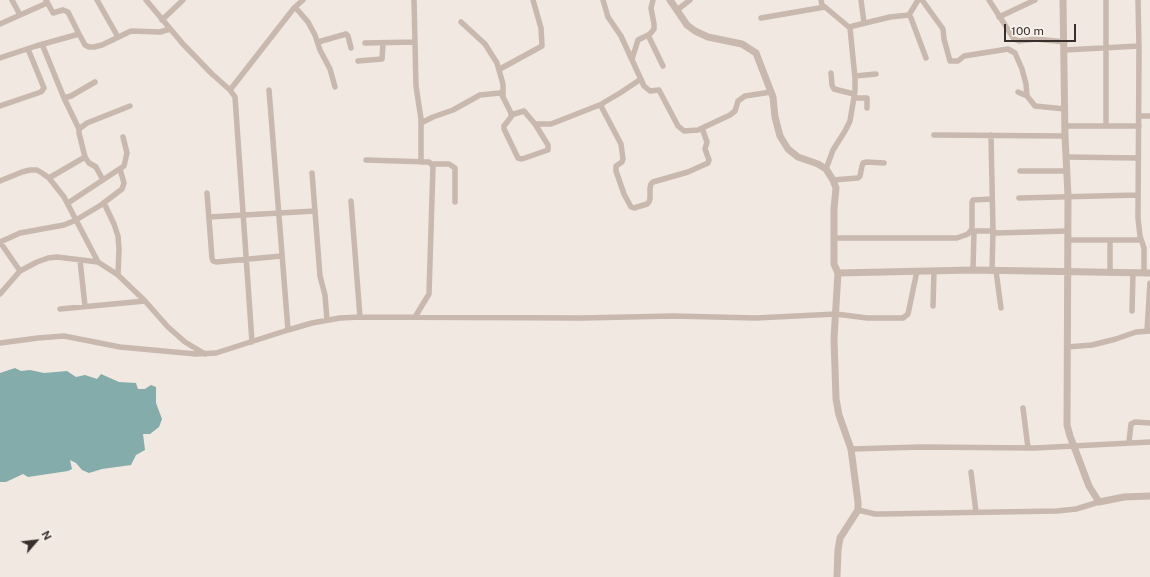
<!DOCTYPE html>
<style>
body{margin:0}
#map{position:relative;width:1150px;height:577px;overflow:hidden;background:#f1e8e1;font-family:"Public Sans",sans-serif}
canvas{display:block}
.north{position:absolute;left:16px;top:521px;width:40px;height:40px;-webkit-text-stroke:3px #f9f3ee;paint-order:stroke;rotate:62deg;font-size:11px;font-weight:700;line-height:16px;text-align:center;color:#382e2c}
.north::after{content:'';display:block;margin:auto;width:14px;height:18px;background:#382e2c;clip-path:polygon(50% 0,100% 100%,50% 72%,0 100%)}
.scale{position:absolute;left:1004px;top:24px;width:72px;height:18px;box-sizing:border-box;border:2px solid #382e2c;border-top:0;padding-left:5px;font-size:12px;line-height:14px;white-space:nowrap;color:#382e2c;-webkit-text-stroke:3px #f9f3ee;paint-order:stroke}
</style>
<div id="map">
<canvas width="1150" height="577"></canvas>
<div class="north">N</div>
<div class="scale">100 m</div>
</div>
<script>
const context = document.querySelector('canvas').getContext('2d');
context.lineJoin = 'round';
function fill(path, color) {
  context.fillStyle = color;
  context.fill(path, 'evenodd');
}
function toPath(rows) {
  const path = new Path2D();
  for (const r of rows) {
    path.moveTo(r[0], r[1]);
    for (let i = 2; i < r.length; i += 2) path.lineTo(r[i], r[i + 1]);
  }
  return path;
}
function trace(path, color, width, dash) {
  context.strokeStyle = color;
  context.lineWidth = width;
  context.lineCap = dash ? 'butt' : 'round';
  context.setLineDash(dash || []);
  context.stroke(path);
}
fill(toPath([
 [15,368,21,371,30,370,44,373,67,371,76,377,85,375,97,379,101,374,119,382,136,383,138,389,145,389,151,385,156,387,156,403,162,419,159,427,150,434,143,434,145,450,136,455,131,465,102,469,89,473,82,470,76,463,70,460,72,469,68,471,28,477,23,474,6,482,0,482,0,373]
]), '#83acaa');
trace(toPath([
 [12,0,20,15],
 [46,0,53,13,63,10,68,12,79,34,85,45,89,47,94,47,102,45,131,31,160,32,170,29],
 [97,0,118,37],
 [146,0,183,44,212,74,230,90,235,97,252,342],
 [414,0,416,86,421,119,421,162],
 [603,0,608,17,621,36,644,86,650,91,659,90,678,126,684,131,698,130,730,115,735,111,738,101,745,96,771,92],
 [821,0,822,5,825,7,850,28,855,78,855,91,850,121,845,131,833,150,826,169],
 [861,0,864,23],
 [922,0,943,29,944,39,950,61,958,61,964,56,1008,49,1015,53,1022,69,1026,84,1027,96],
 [989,0,1014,39,1019,41,1036,39,1065,42],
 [1138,0,1139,49,1138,218,1140,236,1144,248,1144,273],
 [295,7,308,22,315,35,320,50,330,69,335,87],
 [677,10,690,0],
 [909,15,918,0],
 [999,17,1035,0],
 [761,18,825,7],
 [162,20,183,0],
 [461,22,485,44,497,63,503,84,503,97],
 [0,24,47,3],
 [849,27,890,17,909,15,911,18,926,58],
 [648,35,663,66],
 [318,42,346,34,348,36,351,48],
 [365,43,415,42],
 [42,44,64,98,79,129],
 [1065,50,1139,46],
 [0,58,36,46,79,34],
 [632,59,638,40,650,34,654,29,654,24,651,8,653,0],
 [358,61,382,59,383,43],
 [500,69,542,46,541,28,533,0],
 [831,73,832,85,834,89,854,94],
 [855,76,876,74],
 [641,79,620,93,603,103,601,106,621,144,623,159,622,162,616,166,616,171,624,194,631,207,634,208,647,204,649,202,650,199,650,188,651,184,653,182,688,172,708,163,709,160,705,149,707,142,702,128],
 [230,90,294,8,303,0],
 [269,90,288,330],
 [1018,92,1027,96,1035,106,1065,109],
 [64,98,71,96,95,82],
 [854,98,867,98,867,108],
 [0,106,41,92,44,88,28,49],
 [511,115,524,111,535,124,551,124,602,104],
 [1139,116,1150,116],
 [421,123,433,117,453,110,480,95,500,93,502,95,511,113,511,117,504,126,504,129,518,158,522,159,545,151,548,150,548,145,535,124],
 [1065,126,1139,126],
 [1106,126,1106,0],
 [934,135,1065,136],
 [991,135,993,231,996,233,1067,231],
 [1066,157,1138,158],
 [366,160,429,162,433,166,429,294,415,317],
 [432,164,449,164,455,168,455,202],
 [1020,171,1067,171],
 [312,173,320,276,325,295,327,320],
 [49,178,85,157],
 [103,180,96,167,89,163,85,157,79,133,79,129,87,123,130,106],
 [833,180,858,178,860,176,862,166,863,163,867,162,884,163],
 [0,181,22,172,30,170,37,170,42,173,49,178,64,197,98,262],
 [207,193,212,258,213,261,216,262,282,256],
 [1019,198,1137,195],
 [351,201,360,317],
 [68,203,124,166,127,153,123,137],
 [104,203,114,224,118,236,119,249,118,275],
 [209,217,315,211],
 [971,231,993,231,992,271],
 [834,238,957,238,968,234,972,229,972,202,973,200,992,199],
 [1068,240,1141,240],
 [0,242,20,233,64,225,76,220,101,205,122,189,124,183,120,169],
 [0,242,20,271],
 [80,260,85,306],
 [973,270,974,231],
 [996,271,1001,308],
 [1110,273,1110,240],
 [0,294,20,271,37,262,48,258,57,257,98,262,118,275,145,301,168,327,185,342,205,354],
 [933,306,934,271],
 [60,309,145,301],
 [1132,311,1133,273],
 [1147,331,1150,283],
 [0,343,38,338,64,336,120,347,196,354,216,353,288,330,312,323,340,318,360,317,582,318,673,316,756,318,836,314,867,318,903,318,908,314,917,271],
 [1067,347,1092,345,1116,339,1136,332,1150,331],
 [1023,408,1028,448],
 [1129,442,1131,424,1135,422,1150,423],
 [851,449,921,447,1035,448,1150,442],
 [971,472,976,512],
 [858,510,875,514,882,514,1057,511,1076,509,1099,502]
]), '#c9b8ae', 5.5);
trace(toPath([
 [670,0,687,25,695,31,708,37,742,44,756,53,773,97,775,117,780,136,788,149,798,157,818,164,826,169,833,180,836,188,834,209,834,264,838,273],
 [1063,0,1065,136,1068,196,1067,425,1070,436,1089,486,1099,502,1124,497,1150,496],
 [837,577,838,550,840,538,858,510,858,502,851,449,839,415,836,399,834,338,838,273,973,270,1150,273]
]), '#c9b8ae', 7);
</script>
